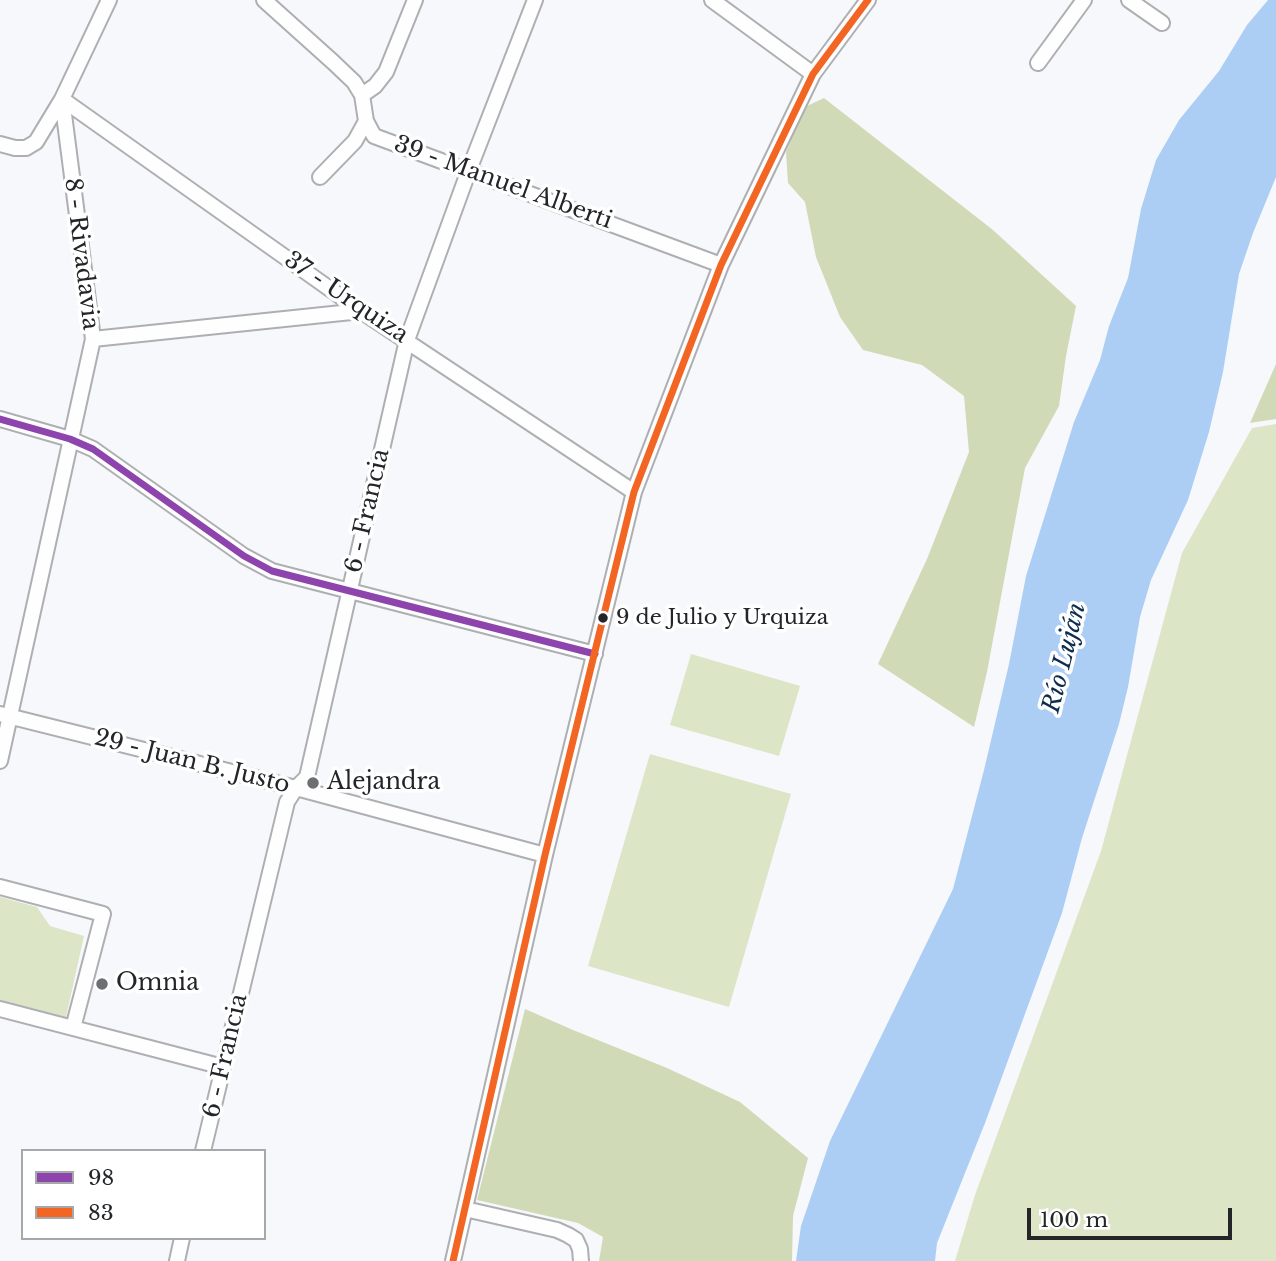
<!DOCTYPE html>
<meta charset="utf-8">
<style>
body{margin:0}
#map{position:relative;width:1276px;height:1261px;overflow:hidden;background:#f6f8fb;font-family:"Libre Baskerville",serif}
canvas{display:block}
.legend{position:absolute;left:21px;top:1149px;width:245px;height:91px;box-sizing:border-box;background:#fff;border:2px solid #a7a8a9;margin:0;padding:9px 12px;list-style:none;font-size:21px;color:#232529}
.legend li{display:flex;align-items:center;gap:14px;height:35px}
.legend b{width:35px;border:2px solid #a7a8a9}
.scale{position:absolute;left:1027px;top:1208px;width:205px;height:32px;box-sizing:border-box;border:4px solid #232529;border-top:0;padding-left:9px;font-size:21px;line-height:24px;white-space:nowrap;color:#232529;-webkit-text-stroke:5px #fff;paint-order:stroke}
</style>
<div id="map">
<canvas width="1276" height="1261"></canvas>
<ul class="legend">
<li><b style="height:9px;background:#8e44ad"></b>98</li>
<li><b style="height:9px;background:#f26522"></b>83</li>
</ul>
<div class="scale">100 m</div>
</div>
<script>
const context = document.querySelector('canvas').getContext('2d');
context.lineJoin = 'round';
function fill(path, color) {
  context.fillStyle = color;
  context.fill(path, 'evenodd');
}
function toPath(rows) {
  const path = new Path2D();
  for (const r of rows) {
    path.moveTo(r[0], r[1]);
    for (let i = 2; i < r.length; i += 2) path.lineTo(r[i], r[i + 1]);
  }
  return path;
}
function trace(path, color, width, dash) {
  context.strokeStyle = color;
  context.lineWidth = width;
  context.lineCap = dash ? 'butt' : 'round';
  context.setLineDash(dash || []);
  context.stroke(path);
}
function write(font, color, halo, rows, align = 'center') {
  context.font = font + ' "Libre Baskerville",serif';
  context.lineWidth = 7;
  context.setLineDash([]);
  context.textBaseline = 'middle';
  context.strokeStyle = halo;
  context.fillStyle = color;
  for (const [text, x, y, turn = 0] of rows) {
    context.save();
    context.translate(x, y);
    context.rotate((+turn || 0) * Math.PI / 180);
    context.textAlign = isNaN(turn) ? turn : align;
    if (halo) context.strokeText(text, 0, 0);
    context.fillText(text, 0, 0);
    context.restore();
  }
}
fill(toPath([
 [1276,424,1276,1261,955,1261,975,1195,1101,851,1182,553,1252,428],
 [691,654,800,686,779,756,670,725],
 [650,754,791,794,729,1007,588,966],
 [0,897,37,907,50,926,84,936,66,1017,0,1000]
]), '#dde5c7');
fill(toPath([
 [824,98,993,230,1076,306,1066,356,1059,406,1025,468,987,672,974,727,878,664,927,559,969,452,964,396,922,365,863,350,840,317,816,257,805,202,788,183,786,152,805,107],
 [1276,364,1276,419,1250,423],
 [525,1009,573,1030,667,1068,740,1102,808,1158,793,1216,792,1261,599,1261,603,1237,578,1223,477,1200]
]), '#d1dab6');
fill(toPath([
 [1268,0,1276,0,1276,177,1253,233,1239,274,1223,372,1209,432,1188,500,1151,580,1140,617,1128,687,1119,724,1082,838,1062,913,985,1123,937,1243,935,1261,796,1261,801,1226,830,1141,953,889,984,770,1009,664,1026,576,1074,422,1100,360,1109,326,1128,278,1141,209,1156,160,1179,120,1219,71,1247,25]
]), '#adcef4');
const street = toPath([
 [264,0,333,62,354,82,362,95,366,121,374,136,721,265],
 [712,0,813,74],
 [1129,0,1162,23],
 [1038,63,1084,0],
 [362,95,375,86,386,72,415,0],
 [0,144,15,148,26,148,36,142,62,99,361,311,634,492],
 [320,177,355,141,366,121],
 [93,339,361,311],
 [0,419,70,439,93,449,244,556,272,571,595,654],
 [0,714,296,788,545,855],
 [0,761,93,339,62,99,109,0],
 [0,887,103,914,73,1028],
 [0,1009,223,1067],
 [203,1151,287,802,296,788,307,777,407,340,469,170,535,0],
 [465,1209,557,1230,568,1235,576,1240,580,1249,581,1261],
 [177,1261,182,1238],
 [453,1261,545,855,634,492,721,265,813,74,868,0]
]);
trace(street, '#adafb2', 18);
trace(street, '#fefefe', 14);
trace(toPath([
 [0,419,70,439,93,449,244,556,272,571,595,654]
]), '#8e44ad', 7);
trace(toPath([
 [453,1261,545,855,634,492,721,265,813,74,868,0]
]), '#f26522', 7);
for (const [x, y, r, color] of [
 [603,618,6,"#232529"],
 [313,783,7,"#6d6f72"],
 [102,984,7,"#6d6f72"]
]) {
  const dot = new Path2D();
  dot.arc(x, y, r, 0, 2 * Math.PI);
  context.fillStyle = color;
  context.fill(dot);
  trace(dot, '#fff', 2.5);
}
write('21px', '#232529', '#fff', [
 ["9 de Julio y Urquiza",616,618]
], 'left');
write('23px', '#232529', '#fff', [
 ["39 - Manuel Alberti",503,183,20],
 ["8 - Rivadavia",81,254,83],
 ["37 - Urquiza",346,298,34],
 ["6 - Francia",368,511,-77],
 ["29 - Juan B. Justo",192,762,14],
 ["6 - Francia",226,1056,-77]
]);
write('23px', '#232529', '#fff', [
 ["Alejandra",327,783],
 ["Omnia",116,984]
], 'left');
write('italic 24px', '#0d2d4f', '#fff', [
 ["Río Luján",1065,658,-76]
]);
</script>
